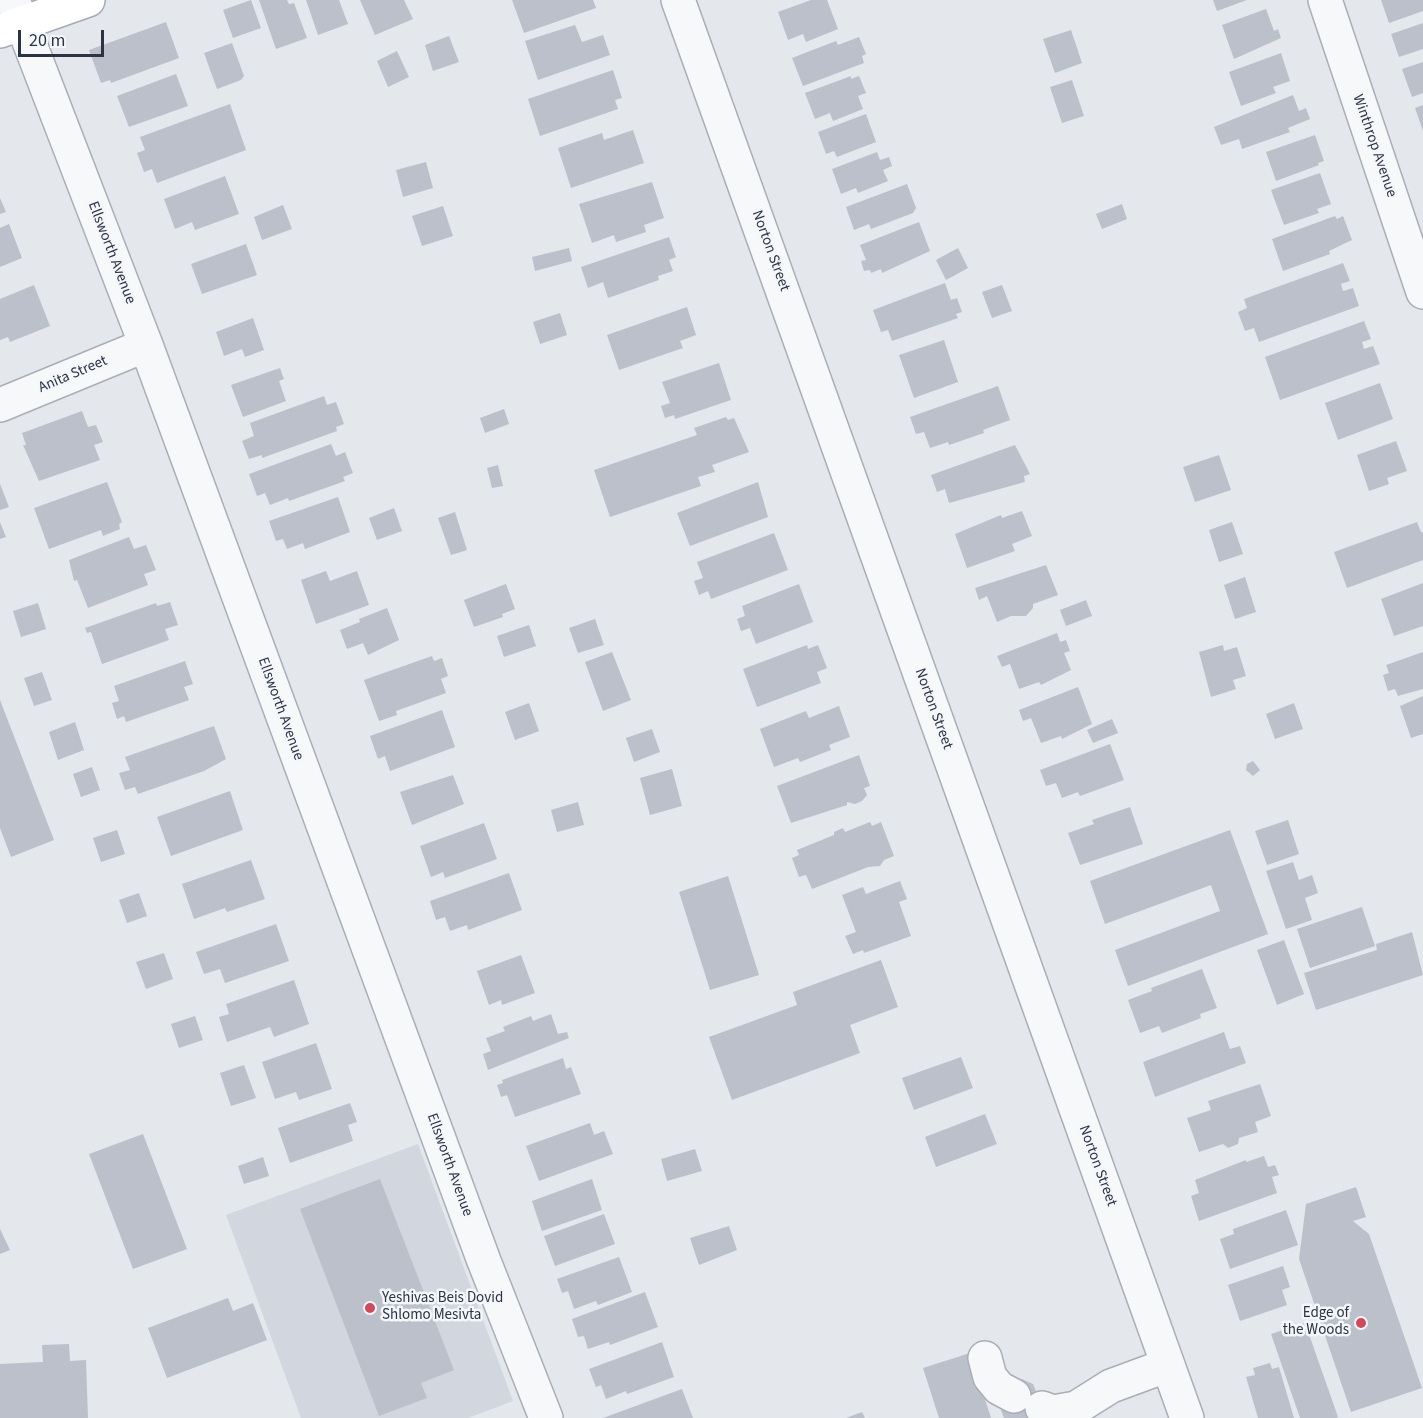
<!DOCTYPE html>
<style>
body{margin:0}
#map{position:relative;width:1423px;height:1418px;overflow:hidden;background:#e4e7ec;font-family:"Source Sans 3",sans-serif}
canvas{display:block}
.scale{position:absolute;left:18px;top:30px;width:86px;height:27px;box-sizing:border-box;border:3px solid #2b3445;border-top:0;padding-left:8px;font-size:18px;line-height:21px;white-space:nowrap;color:#2b3445;-webkit-text-stroke:4px #f4f6f9;paint-order:stroke}
</style>
<div id="map">
<canvas width="1423" height="1418"></canvas>
<div class="scale">20 m</div>
</div>
<script>
const context = document.querySelector('canvas').getContext('2d');
context.lineJoin = 'round';
function fill(path, color) {
  context.fillStyle = color;
  context.fill(path, 'evenodd');
}
function toPath(rows) {
  const path = new Path2D();
  for (const r of rows) {
    path.moveTo(r[0], r[1]);
    for (let i = 2; i < r.length; i += 2) path.lineTo(r[i], r[i + 1]);
  }
  return path;
}
function trace(path, color, width, dash) {
  context.strokeStyle = color;
  context.lineWidth = width;
  context.lineCap = dash ? 'butt' : 'round';
  context.setLineDash(dash || []);
  context.stroke(path);
}
function write(font, color, halo, rows, align = 'center') {
  context.font = font + ' "Source Sans 3",sans-serif';
  context.lineWidth = 5;
  context.setLineDash([]);
  context.textBaseline = 'middle';
  context.strokeStyle = halo;
  context.fillStyle = color;
  for (const [text, x, y, turn = 0] of rows) {
    context.save();
    context.translate(x, y);
    context.rotate((+turn || 0) * Math.PI / 180);
    context.textAlign = isNaN(turn) ? turn : align;
    if (halo) context.strokeText(text, 0, 0);
    context.fillText(text, 0, 0);
    context.restore();
  }
}
fill(toPath([
 [418,1144,513,1401,468,1418,301,1418,226,1215]
]), '#d2d6de');
fill(toPath([
 [251,0,261,28,233,38,223,10],
 [259,0,287,0,289,4,294,3,307,38,276,49],
 [306,0,339,0,348,24,318,35],
 [360,0,404,0,413,19,375,35],
 [512,0,593,0,596,8,524,33],
 [811,0,827,0,838,29,806,42,803,34,788,40,778,12],
 [1213,0,1247,0,1217,11],
 [1381,0,1423,0,1423,11,1389,23],
 [1266,9,1274,31,1278,29,1281,38,1234,59,1222,25],
 [166,22,179,58,111,83,110,80,101,83,89,50],
 [1423,23,1423,49,1399,57,1391,34],
 [575,25,582,42,603,35,610,55,538,80,525,41],
 [1071,30,1082,63,1055,73,1043,39],
 [449,36,459,62,433,71,425,45],
 [859,37,866,54,862,56,864,63,803,86,792,58,836,41,838,45],
 [232,43,244,76,241,80,217,89,204,53],
 [397,51,409,77,388,87,377,61],
 [1281,53,1290,81,1273,87,1276,93,1241,106,1229,72],
 [1423,62,1423,93,1412,97,1402,69],
 [613,70,622,98,615,100,618,109,540,136,528,99],
 [176,74,188,106,129,127,117,96],
 [851,76,851,79,859,76,866,93,858,96,863,109,833,121,830,113,815,119,805,93],
 [1072,80,1084,116,1062,123,1050,87],
 [1293,95,1299,111,1306,108,1310,119,1288,128,1290,132,1242,149,1239,139,1221,145,1214,127],
 [230,104,246,150,157,183,152,169,144,172,137,153,145,150,140,137],
 [1423,105,1423,131,1415,108],
 [866,114,876,142,837,157,834,151,826,154,818,132],
 [633,130,644,163,571,188,558,148,602,133,604,140],
 [1315,135,1324,161,1318,163,1319,165,1276,181,1266,152],
 [877,152,880,160,889,157,892,166,883,170,888,181,858,193,856,188,841,194,832,169],
 [426,162,433,188,403,197,396,170],
 [1320,173,1331,204,1317,209,1319,213,1284,225,1271,190],
 [225,176,239,214,195,230,192,222,175,229,164,199],
 [652,182,664,218,644,225,646,232,616,242,614,235,592,243,579,204],
 [907,184,916,208,913,213,871,229,869,224,854,230,846,207],
 [0,198,6,212,0,214],
 [1122,204,1127,219,1102,229,1096,214],
 [283,205,292,229,262,240,254,217],
 [443,206,453,236,422,246,412,216],
 [1335,216,1337,219,1343,216,1352,240,1329,251,1330,254,1283,271,1272,239],
 [919,222,930,251,882,273,881,269,871,273,870,270,864,271,861,261,866,260,860,245],
 [9,224,22,258,0,267,0,228],
 [669,237,676,257,669,260,673,271,658,276,659,280,608,298,603,282,588,288,581,267],
 [246,244,257,275,202,294,191,264],
 [569,248,572,261,535,271,532,257],
 [958,248,968,268,946,280,936,260],
 [1343,263,1350,281,1341,284,1343,291,1353,288,1359,306,1259,342,1254,328,1245,331,1238,312,1247,308,1244,299],
 [945,283,951,300,957,298,962,312,956,314,958,318,892,341,888,330,881,332,873,310],
 [34,285,50,326,10,342,8,337,0,340,0,299],
 [1002,285,1012,311,992,318,982,292],
 [687,307,696,335,680,341,683,348,619,370,607,335],
 [560,313,567,335,540,344,533,322],
 [253,318,264,350,245,357,242,349,224,356,216,332],
 [1364,321,1371,339,1362,342,1364,349,1373,346,1380,364,1280,400,1265,357],
 [944,340,958,382,914,398,899,355],
 [719,363,731,400,675,419,674,415,665,418,661,406,670,403,662,382],
 [280,368,284,379,279,381,286,401,243,417,231,385],
 [1380,383,1393,419,1338,440,1325,403],
 [998,386,1010,420,983,430,984,433,949,445,948,442,930,448,924,432,916,434,910,417],
 [324,396,327,405,336,402,344,424,336,427,337,431,262,458,262,455,249,459,242,441,254,436,250,423],
 [504,409,509,424,485,433,480,418],
 [82,411,88,427,96,425,103,442,94,445,100,460,39,481,23,445,26,445,22,433],
 [726,417,728,420,734,418,749,452,712,465,715,472,698,477,701,486,610,517,594,470,697,435,694,428],
 [1396,441,1407,471,1387,478,1389,484,1369,491,1357,455],
 [331,444,336,456,345,452,353,473,343,477,345,481,289,501,288,498,270,505,265,493,257,496,249,474],
 [1015,445,1030,474,1024,476,1025,482,949,503,945,489,937,492,931,475],
 [1219,455,1231,490,1195,502,1183,467],
 [498,465,503,486,492,488,487,468],
 [107,482,122,522,119,524,120,529,103,536,101,530,49,549,34,508],
 [758,482,768,517,690,546,677,513],
 [0,484,9,507,0,510],
 [338,497,350,532,305,549,303,543,287,549,283,539,276,541,269,521],
 [394,508,402,531,377,540,369,518],
 [1022,511,1032,536,1012,544,1015,551,967,568,955,534,1001,515,1002,518],
 [455,512,467,550,451,555,438,518],
 [0,522,6,537,0,539],
 [1232,522,1243,554,1219,562,1209,530],
 [1417,522,1421,532,1423,532,1423,560,1347,588,1334,552],
 [774,533,788,570,711,599,708,591,699,595,694,581,703,578,697,562],
 [129,537,134,549,146,545,156,570,144,574,148,585,88,608,77,580,74,581,69,560],
 [1046,565,1058,595,1033,604,1033,608,1026,616,1011,616,997,622,987,596,979,600,975,588],
 [326,571,330,581,357,571,369,605,316,624,301,580],
 [1245,577,1256,612,1235,619,1224,585],
 [1423,583,1423,626,1394,636,1381,599],
 [506,584,515,609,502,614,503,617,474,627,464,600],
 [799,584,813,622,756,644,750,628,741,631,737,619,745,616,742,606],
 [1086,600,1092,616,1066,626,1060,610],
 [170,602,178,625,165,629,169,640,102,664,91,632,87,633,85,628,156,603,157,606],
 [38,603,46,629,21,637,13,611],
 [387,608,399,640,368,655,363,643,347,649,340,630,360,622,359,619],
 [595,619,604,645,578,653,569,628],
 [529,625,536,646,504,657,497,636],
 [1057,633,1060,642,1066,640,1070,651,1064,653,1071,670,1041,685,1039,682,1019,689,1010,664,1002,667,997,656],
 [807,645,808,649,818,645,827,668,817,672,821,683,757,707,743,669],
 [1223,645,1224,651,1237,647,1246,676,1233,680,1236,689,1211,697,1199,652],
 [612,652,631,700,603,711,585,662],
 [1423,652,1423,689,1398,696,1395,689,1388,691,1383,675,1389,673,1386,665],
 [432,656,434,661,442,658,448,676,441,679,446,693,396,711,397,715,379,721,364,680],
 [185,661,193,684,184,687,189,700,126,722,124,716,117,719,112,703,119,701,114,686],
 [42,672,52,700,34,706,24,678],
 [1078,687,1092,724,1062,739,1061,736,1041,743,1031,718,1023,721,1019,710],
 [1423,696,1423,734,1411,738,1400,706],
 [0,700,54,840,11,857,0,828],
 [529,703,539,731,515,740,505,712],
 [1294,703,1303,729,1275,739,1266,714],
 [839,706,850,737,829,745,831,750,800,762,798,758,774,767,760,729,806,711,809,718],
 [442,710,455,747,390,771,385,756,378,759,370,736],
 [1112,719,1118,733,1093,743,1087,730],
 [75,722,84,750,58,760,49,732],
 [214,726,226,759,204,771,138,794,135,787,125,790,119,773,130,770,125,757],
 [652,729,660,752,634,762,626,738],
 [1110,744,1124,780,1080,796,1078,792,1062,798,1056,783,1046,786,1040,770],
 [859,755,870,786,864,788,867,795,862,801,855,804,847,802,847,805,791,823,777,786],
 [1253,761,1260,770,1253,776,1246,770,1247,764],
 [92,767,100,790,81,797,73,774],
 [672,769,682,806,650,815,640,778],
 [453,775,464,804,412,825,400,792],
 [230,791,243,830,171,856,157,817],
 [578,802,584,825,557,832,551,810],
 [1130,807,1143,844,1080,865,1068,833,1094,824,1092,820],
 [1288,820,1299,854,1267,865,1255,831],
 [870,822,872,826,881,822,894,856,884,860,880,866,868,867,812,889,806,875,799,877,792,858,799,855,797,850,834,835,834,832,843,828,845,832],
 [484,823,497,859,445,878,443,872,431,877,420,846],
 [117,830,125,854,101,862,93,838],
 [1230,830,1268,934,1128,986,1115,950,1220,911,1211,885,1105,924,1090,881],
 [251,860,265,899,227,912,225,908,194,919,182,884],
 [1293,862,1299,880,1312,875,1318,893,1305,898,1312,920,1286,929,1266,871],
 [509,873,522,910,468,930,467,925,450,931,445,917,436,920,430,901],
 [728,876,759,975,710,990,679,892],
 [900,881,907,899,899,902,911,936,864,953,863,950,853,954,845,936,856,932,842,895,863,887,866,894],
 [139,893,147,916,127,923,119,900],
 [1362,907,1375,946,1310,968,1297,929],
 [276,924,289,961,225,983,220,969,204,974,196,952],
 [1412,932,1423,975,1316,1010,1304,973,1377,950,1376,944],
 [1284,940,1304,994,1277,1005,1257,950],
 [164,953,173,979,146,989,136,962],
 [521,955,535,993,502,1005,501,1000,489,1005,477,971],
 [881,960,898,1007,850,1025,860,1053,732,1100,709,1037,797,1005,793,992],
 [1202,969,1217,1008,1200,1014,1201,1018,1162,1033,1159,1026,1140,1033,1128,1000,1152,991,1151,988],
 [294,980,309,1024,274,1037,270,1027,227,1042,219,1017,229,1014,226,1004],
 [551,1014,558,1034,567,1032,569,1038,488,1070,483,1054,491,1051,486,1038,505,1031,503,1027,531,1016,533,1021],
 [195,1016,203,1040,179,1048,171,1024],
 [1224,1032,1230,1049,1240,1046,1246,1063,1155,1097,1143,1062],
 [316,1043,332,1089,299,1100,296,1092,275,1099,262,1062],
 [961,1057,973,1088,914,1110,902,1078],
 [563,1058,566,1069,571,1067,581,1094,515,1117,507,1095,501,1097,497,1085,503,1083,502,1080],
 [244,1065,256,1098,231,1106,220,1073],
 [1260,1084,1271,1116,1255,1122,1258,1132,1239,1138,1238,1144,1228,1148,1223,1144,1199,1152,1187,1118,1211,1110,1208,1101],
 [350,1103,357,1122,348,1125,353,1141,290,1163,278,1128],
 [985,1114,997,1144,936,1167,925,1137],
 [590,1123,594,1135,604,1131,613,1154,539,1181,526,1146],
 [143,1134,187,1249,133,1269,89,1154],
 [695,1149,702,1171,667,1181,661,1159],
 [1264,1156,1268,1167,1275,1165,1279,1175,1272,1177,1277,1193,1199,1221,1191,1196,1199,1193,1195,1180,1246,1160,1246,1162],
 [263,1157,269,1176,244,1184,238,1166],
 [380,1179,454,1370,421,1383,427,1398,379,1416,300,1209],
 [592,1179,602,1210,542,1231,532,1201],
 [1356,1187,1366,1217,1353,1221,1369,1234,1422,1388,1351,1412,1299,1259,1306,1204],
 [1286,1210,1298,1245,1230,1269,1220,1239,1234,1234,1233,1229],
 [604,1214,615,1244,555,1266,544,1236],
 [729,1226,737,1250,699,1265,690,1238],
 [0,1229,10,1250,0,1254],
 [619,1257,632,1292,598,1305,596,1301,574,1309,568,1291,562,1293,557,1279],
 [1283,1266,1290,1287,1282,1290,1287,1305,1240,1321,1228,1285],
 [645,1292,658,1327,610,1345,609,1342,588,1349,584,1336,578,1337,572,1319],
 [228,1298,233,1311,253,1303,267,1340,167,1378,148,1328],
 [1305,1323,1338,1417,1336,1418,1300,1418,1271,1334],
 [662,1342,674,1377,627,1394,626,1391,606,1399,601,1385,596,1387,589,1369],
 [69,1344,70,1361,86,1360,88,1418,0,1418,0,1364,43,1362,42,1345],
 [970,1353,991,1418,939,1418,923,1368],
 [1270,1363,1272,1369,1279,1367,1294,1418,1258,1418,1246,1377,1255,1375,1253,1368],
 [1022,1379,1033,1384,1047,1418,1004,1418,1001,1410,1007,1409],
 [682,1389,693,1418,603,1418],
 [862,1412,865,1418,846,1418]
]), '#bbc0ca');
const minor = toPath([
 [13,0,146,345,484,1261,546,1418],
 [678,0,1187,1418],
 [1325,0,1423,292],
 [0,405,146,345],
 [985,1358,990,1377,999,1388,1014,1396],
 [1042,1408,1053,1412,1076,1408,1111,1386,1168,1365]
]);
const major = toPath([
 [0,31,88,0]
]);
trace(minor, '#a9aeb7', 36);
trace(major, '#a3abb8', 36);
trace(minor, '#f7f8fa', 33);
trace(major, '#fff', 33);
for (const [x, y, r, color] of [
 [370,1308,6,"#d1495b"],
 [1361,1323,6,"#d1495b"]
]) {
  const dot = new Path2D();
  dot.arc(x, y, r, 0, 2 * Math.PI);
  context.fillStyle = color;
  context.fill(dot);
  trace(dot, '#f4f6f9', 2);
}
write('15px', '#2b3445', '#f4f6f9', [
 ["Winthrop Avenue",1374,146,71],
 ["Norton Street",770,251,70],
 ["Ellsworth Avenue",111,253,69],
 ["Anita Street",73,375,-23],
 ["Ellsworth Avenue",280,709,70],
 ["Norton Street",933,709,70],
 ["Ellsworth Avenue",449,1165,70],
 ["Norton Street",1097,1166,70]
]);
write('15px', '#2b3445', '#f4f6f9', [
 ["Yeshivas Beis Dovid",382,1299],
 ["Shlomo Mesivta",382,1316],
 ["Edge of",1349,1314,"right"],
 ["the Woods",1349,1331,"right"]
], 'left');
</script>
